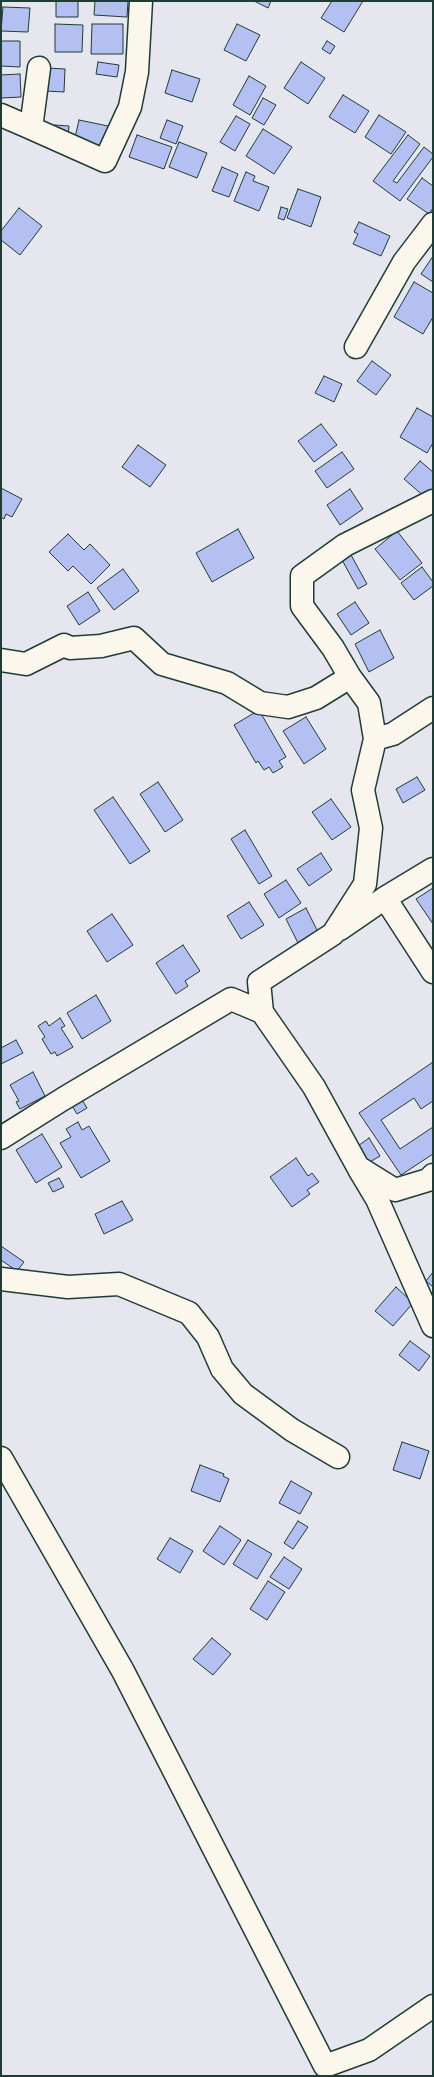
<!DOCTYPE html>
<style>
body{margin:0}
#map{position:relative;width:434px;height:2077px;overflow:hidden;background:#e5e6ee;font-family:Mynerve,sans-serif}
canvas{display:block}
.frame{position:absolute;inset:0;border:2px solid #1f3d34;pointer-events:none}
</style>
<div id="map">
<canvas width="434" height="2077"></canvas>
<div class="frame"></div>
</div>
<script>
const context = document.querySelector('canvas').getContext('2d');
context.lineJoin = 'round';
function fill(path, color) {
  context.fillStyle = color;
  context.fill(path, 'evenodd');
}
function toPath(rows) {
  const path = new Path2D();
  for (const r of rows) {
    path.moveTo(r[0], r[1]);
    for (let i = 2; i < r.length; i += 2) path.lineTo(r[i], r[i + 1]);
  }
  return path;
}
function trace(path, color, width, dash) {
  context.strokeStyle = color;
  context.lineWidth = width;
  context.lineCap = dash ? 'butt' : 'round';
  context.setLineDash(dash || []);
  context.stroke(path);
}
const building = toPath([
 [56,1,78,1,78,17,56,17,56,1],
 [95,1,128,1,127,17,94,15,95,1],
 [254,1,271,1,268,8,254,1],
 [332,1,363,1,344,32,321,18,332,1],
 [3,7,30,8,28,32,1,31,3,7],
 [55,24,83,25,82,52,55,52,55,24],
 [92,24,123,24,123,54,91,54,92,24],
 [237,24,260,35,246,61,224,50,237,24],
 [1,41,20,41,20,67,1,66,1,41],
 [327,41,335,46,330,54,322,49,327,41],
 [98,62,119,65,117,77,96,74,98,62],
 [301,62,325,78,308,104,284,88,301,62],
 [47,68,65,69,64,92,46,91,47,68],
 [172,70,200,79,192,102,165,93,172,70],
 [20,74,21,97,1,98,1,75,20,74],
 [249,76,266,86,250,115,233,105,249,76],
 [343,95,369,111,355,133,329,117,343,95],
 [263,98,276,105,264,125,252,118,263,98],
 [379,115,406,132,391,154,365,137,379,115],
 [236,116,250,124,235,151,220,142,236,116],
 [79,120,108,126,103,148,74,142,79,120],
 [167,120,183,126,176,144,160,138,167,120],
 [55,125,69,126,68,135,54,133,55,125],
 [263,129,292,147,274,174,246,156,263,129],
 [137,135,172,147,164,169,129,157,137,135],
 [408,135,420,144,393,181,397,183,424,147,433,154,433,157,400,201,373,181,408,135],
 [179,142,207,153,197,178,169,167,179,142],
 [222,167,238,174,229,197,212,191,222,167],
 [246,172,255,176,253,181,269,187,259,211,234,201,246,172],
 [422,178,433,186,433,208,429,214,407,199,422,178],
 [298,189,321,197,311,227,287,218,298,189],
 [281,207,288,209,284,220,278,218,281,207],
 [19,208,42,226,20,255,1,240,1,231,19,208],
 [359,222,390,236,381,256,353,244,358,234,354,232,359,222],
 [433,256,433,282,421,274,433,256],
 [414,282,433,293,433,317,423,334,394,317,414,282],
 [372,361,391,375,376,395,357,381,372,361],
 [324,376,342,384,334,402,315,393,324,376],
 [417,408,433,417,433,443,427,453,400,437,417,408],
 [321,424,337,445,314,462,298,441,321,424],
 [138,445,166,465,150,487,122,467,138,445],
 [342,452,354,469,327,488,315,471,342,452],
 [420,461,433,472,433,489,426,498,404,479,420,461],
 [1,488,22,499,12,517,6,514,4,519,1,517,1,488],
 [350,489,363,509,340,525,327,505,350,489],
 [238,529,254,558,212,582,196,553,238,529],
 [397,531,422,563,400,580,375,549,397,531],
 [68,534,84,550,90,544,110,565,91,584,73,566,68,571,49,552,68,534],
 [351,555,367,584,358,589,342,560,351,555],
 [422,567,433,582,433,586,414,600,401,583,422,567],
 [123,569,139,591,114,610,97,588,123,569],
 [88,592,100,611,79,625,67,606,88,592],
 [355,602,369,623,351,635,337,614,355,602],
 [380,630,394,658,369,672,355,644,380,630],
 [259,710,286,757,279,761,283,767,273,773,269,767,264,770,258,761,256,763,234,725,259,710],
 [306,717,326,749,304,764,283,731,306,717],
 [417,777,425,790,403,803,396,789,417,777],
 [158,782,183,820,165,832,140,794,158,782],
 [113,797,150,851,130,864,94,810,113,797],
 [331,799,351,827,332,840,312,812,331,799],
 [245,830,272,876,259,884,231,839,245,830],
 [321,853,332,870,309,886,297,869,321,853],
 [286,880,301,903,279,918,264,894,286,880],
 [433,888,433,924,416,899,433,888],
 [249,902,264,925,241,939,227,916,249,902],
 [306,908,319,934,299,945,286,919,306,908],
 [112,914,133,945,107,962,87,931,112,914],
 [183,945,200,971,185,981,188,986,176,994,156,963,183,945],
 [96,995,111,1021,82,1039,67,1013,96,995],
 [60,1018,65,1026,61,1028,73,1047,57,1056,55,1052,51,1054,42,1039,45,1037,38,1026,46,1021,49,1026,60,1018],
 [16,1040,23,1053,1,1064,1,1048,16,1040],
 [433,1062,433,1101,421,1109,414,1098,381,1120,400,1149,433,1127,433,1154,401,1175,359,1113,433,1062],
 [33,1072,45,1096,20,1109,16,1102,19,1101,10,1085,33,1072],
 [79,1095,87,1108,77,1114,69,1101,79,1095],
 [78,1122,82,1130,89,1126,110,1161,81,1178,60,1143,71,1137,66,1129,78,1122],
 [42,1134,62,1167,36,1183,16,1150,42,1134],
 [369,1138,380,1156,368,1163,358,1146,369,1138],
 [296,1158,308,1176,312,1173,319,1182,307,1190,310,1194,292,1207,270,1177,296,1158],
 [59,1178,64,1187,53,1192,48,1183,59,1178],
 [122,1201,133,1220,104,1234,95,1214,122,1201],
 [1,1246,24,1262,17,1271,1,1260,1,1246],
 [433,1272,433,1287,426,1281,433,1272],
 [396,1287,413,1303,393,1326,375,1311,396,1287],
 [410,1341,430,1356,419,1371,399,1355,410,1341],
 [402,1442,429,1451,420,1479,393,1470,402,1442],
 [200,1465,224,1474,223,1476,229,1479,220,1502,191,1491,200,1465],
 [291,1481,312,1493,300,1514,279,1503,291,1481],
 [298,1521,308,1527,293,1549,284,1543,298,1521],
 [220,1526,241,1540,224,1565,203,1551,220,1526],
 [170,1538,193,1551,180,1573,157,1559,170,1538],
 [248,1540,272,1554,257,1579,233,1564,248,1540],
 [284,1557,302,1569,289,1589,270,1577,284,1557],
 [268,1581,285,1592,267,1620,250,1609,268,1581],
 [212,1638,231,1654,213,1675,193,1659,212,1638]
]);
fill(building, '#b3c0f1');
trace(building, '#1f3d34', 1);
const minor = toPath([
 [1,115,31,128,39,68],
 [31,128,105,161,130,107,137,72,141,1],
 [356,347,404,262,433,224],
 [1,660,26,664,64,645,70,648,101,646,134,638,162,664,227,683,260,703,288,707,316,698,350,677],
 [375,739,369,703,350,677,333,648,302,606,302,576,345,545,433,501],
 [433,869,385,898,433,972],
 [340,929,385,898],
 [262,1012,314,1087,358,1167,395,1190,428,1180,433,1175],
 [1,1138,63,1099,231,999,262,1012,259,982,333,934,365,884,371,828,363,790,375,739,393,734,433,708],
 [359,1169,377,1199,433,1326],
 [1,1279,68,1287,119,1284,189,1313,208,1337,222,1369,243,1394,292,1430,338,1457],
 [1,1458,123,1671,325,2066,369,2050,433,2006]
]);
trace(minor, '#1f3d34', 25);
trace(minor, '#fbf7ec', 22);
</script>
